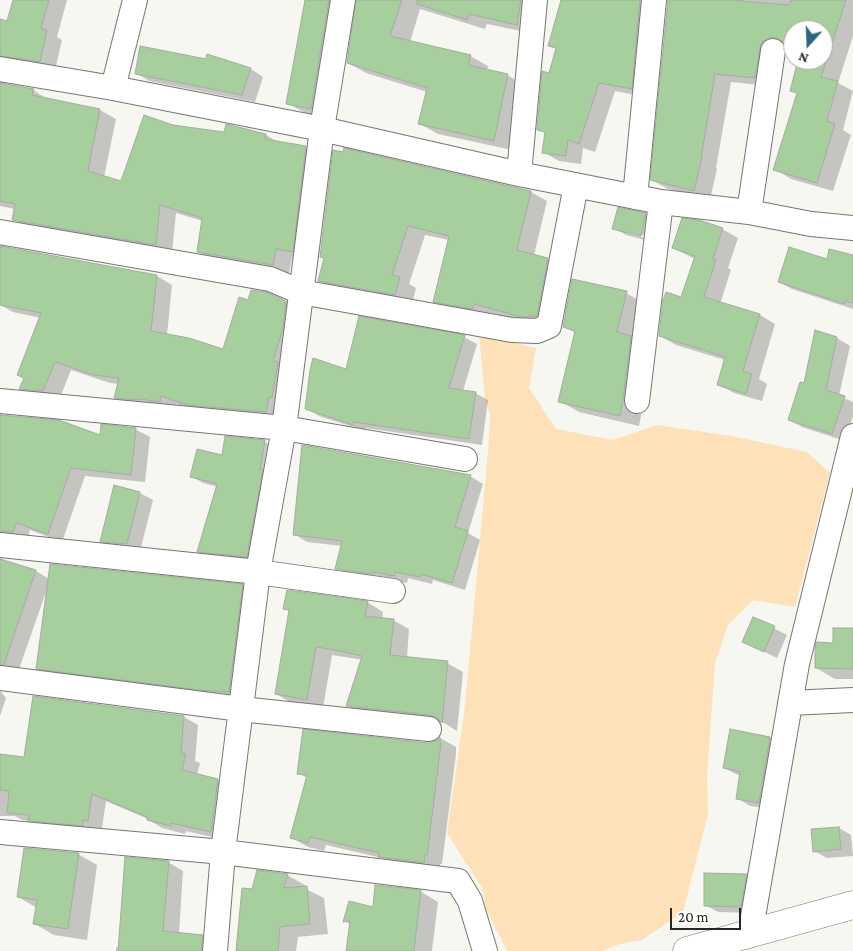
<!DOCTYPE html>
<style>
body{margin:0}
#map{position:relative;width:853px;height:951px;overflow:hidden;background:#f5f7f0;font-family:"Crimson Pro",serif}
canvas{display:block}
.north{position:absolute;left:783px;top:20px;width:50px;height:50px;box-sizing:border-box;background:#fff;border:1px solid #a8a9a7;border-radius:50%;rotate:200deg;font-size:14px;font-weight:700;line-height:20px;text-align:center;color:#262724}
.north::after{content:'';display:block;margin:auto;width:18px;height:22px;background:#2c6980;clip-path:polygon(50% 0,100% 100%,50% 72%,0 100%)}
.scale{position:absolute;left:670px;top:908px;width:71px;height:22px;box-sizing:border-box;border:2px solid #262724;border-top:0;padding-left:6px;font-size:15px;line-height:18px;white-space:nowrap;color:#262724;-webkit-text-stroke:4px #fff;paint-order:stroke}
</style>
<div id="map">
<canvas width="853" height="951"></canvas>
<div class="north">N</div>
<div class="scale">20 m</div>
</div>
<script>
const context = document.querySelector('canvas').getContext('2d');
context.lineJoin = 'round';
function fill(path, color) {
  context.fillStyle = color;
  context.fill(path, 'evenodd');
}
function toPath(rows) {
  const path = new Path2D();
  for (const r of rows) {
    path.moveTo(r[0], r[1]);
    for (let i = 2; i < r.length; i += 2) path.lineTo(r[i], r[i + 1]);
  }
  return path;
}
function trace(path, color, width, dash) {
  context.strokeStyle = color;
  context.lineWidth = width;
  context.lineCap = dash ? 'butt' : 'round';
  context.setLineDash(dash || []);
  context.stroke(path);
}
fill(toPath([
 [479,335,536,348,529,388,556,429,613,440,657,425,731,436,807,452,830,473,795,607,753,600,728,625,715,663,707,776,708,814,683,912,642,940,620,944,602,951,507,951,486,909,482,888,447,833,465,706,489,440,490,415,485,398]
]), '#ffe1b9');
fill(toPath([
 [14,0,67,0,57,37,62,40,55,70,2,77,3,85,33,90,49,100,100,110,116,119,104,177,121,183,173,126,225,133,227,126,266,135,278,142,306,147,321,156,308,260,292,257,289,273,214,261,198,252,203,221,176,213,172,253,29,229,13,219,15,209,0,206,0,21,8,22],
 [306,0,352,0,329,118,305,113,287,103],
 [358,0,541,0,535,34,487,24,485,29,420,9,410,42,470,56,488,66,487,71,507,75,525,85,512,150,438,134,420,124,427,92,366,73,348,63],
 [566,0,654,0,647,97,615,91,595,152,583,148,581,164,559,161,543,152,546,133,538,129,557,49,550,45],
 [669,0,853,0,853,36,838,83,853,91,843,130,851,135,833,191,791,179,775,169,798,94,791,90,799,60,823,60,823,30,793,30,793,53,788,50,787,47,784,47,771,86,731,82,716,168,717,169,710,200,668,189,652,180],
 [208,56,251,69,263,77,255,102,149,81,136,73,207,60],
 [334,151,531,192,547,201,534,255,548,259,564,268,539,325,491,313,489,318,450,311,434,301,449,240,425,235,409,284,416,288,412,304,335,290,319,280,325,259,321,256],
 [645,214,658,222,653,242,626,235,614,228],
 [626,231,647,236,646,238,626,233],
 [722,229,738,238,728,268,731,270,720,304,760,315,775,324,759,379,767,384,762,401,734,393,718,384,725,360,676,345,660,336,682,299,695,259,673,248],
 [0,246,3,248,157,276,172,285,167,335,224,351,249,301,286,302,302,311,282,421,204,413,176,404,175,411,132,407,116,397,119,384,110,383,71,370,59,400,36,397,21,388,25,379,18,375,41,318,13,312,0,305],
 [853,256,853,309,792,289,779,282,828,261],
 [626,293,645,304,642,411,639,426,579,412,560,401,576,333,564,327],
 [464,337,477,344,463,391,475,393,488,400,482,445,366,428,366,431,319,416,306,408,347,371],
 [837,338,850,346,839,396,853,402,853,416,845,441,802,427,789,420],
 [0,414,101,436,135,429,150,437,145,482,85,476,62,542,30,530,27,540,0,552,1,559,36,571,49,579,242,585,259,595,246,701,55,678,38,668,47,589,18,672,0,684,1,692,6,698,0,716],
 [265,442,277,449,259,563,211,558,199,551,218,487,203,483,191,476,223,457],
 [470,476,483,484,468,533,480,540,465,590,433,580,432,584,408,578,407,583,386,579,350,576,337,568,342,546,307,542,294,534],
 [140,493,153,500,140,551,114,548,102,541],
 [367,602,383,612,382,619,393,620,409,629,407,658,447,663,463,672,457,731,444,723,363,715,348,706,362,660,357,659,332,655,323,708,292,703,276,694,290,612,284,608],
 [754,618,787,635,777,658,744,642],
 [853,629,853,679,835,679,816,668,835,644],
 [184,717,198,725,195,761,200,763,197,775,218,780,232,788,225,840,186,831,185,834,162,828,148,819,106,801,102,828,98,828,97,833,44,828,32,821,22,820,15,816,0,816,0,756,25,758],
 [731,731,770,738,783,745,772,809,750,806,737,798,740,776,724,768],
 [440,738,456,747,456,754,442,864,440,864,440,871,396,866,382,858,326,845,324,851,308,847,292,838,307,778,298,773,436,742],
 [839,828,851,835,853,856,827,858,814,851],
 [78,854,97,865,87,940,54,935,35,924,37,908,18,897],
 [168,862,183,871,179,934,200,936,215,944,215,951,116,951,116,947,119,948],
 [287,875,305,885,304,888,324,898,328,934,298,937,296,951,237,951,253,890],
 [746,875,759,882,754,913,718,912,705,905],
 [420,891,438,902,432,951,348,951,351,925,345,921]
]), '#0003');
const building = toPath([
 [13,0,49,0,41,28,47,30,40,62,0,56,0,19,7,21,13,0],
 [305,0,329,0,311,109,286,104,305,0],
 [356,0,402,0,390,36,471,55,468,65,508,74,494,141,418,124,427,88,347,63,356,0],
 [417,0,521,0,517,25,469,14,467,20,417,4,417,0],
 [561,0,640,0,632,89,599,83,579,144,568,140,566,156,542,153,545,132,537,130,542,71,549,73,556,48,548,46,561,0],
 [668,0,732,0,789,5,791,0,846,0,821,77,838,81,827,121,835,124,817,183,773,170,797,93,790,91,798,60,823,60,823,30,793,30,793,53,786,51,786,46,782,41,776,38,768,38,761,43,755,78,715,74,701,158,702,158,694,191,650,180,668,0],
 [140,46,206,59,207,54,251,68,242,95,135,74,140,46],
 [0,83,34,89,32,95,100,109,88,171,121,181,144,115,173,125,224,132,226,124,266,134,265,139,306,146,293,252,276,249,273,265,197,252,202,218,160,205,156,245,12,220,15,204,0,201,0,83],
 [344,148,531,191,517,250,548,258,537,316,521,317,474,304,473,309,433,302,449,236,408,226,392,275,400,277,395,295,318,281,324,258,320,257,333,150,343,152,344,148],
 [618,207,646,213,641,236,612,229,618,207],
 [682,218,699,220,723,228,713,259,716,260,704,297,760,314,743,371,752,374,746,394,717,385,725,357,659,336,663,300,666,292,681,297,695,256,672,248,682,218],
 [0,246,157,275,151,331,189,338,223,349,239,297,248,300,251,290,266,292,286,301,283,328,273,361,278,362,272,398,269,397,266,412,187,405,161,396,160,402,139,399,138,400,114,398,119,378,93,375,55,362,43,391,19,389,24,378,17,375,41,313,0,305,0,246],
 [789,247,827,259,829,249,853,255,853,303,845,301,844,304,778,282,789,247],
 [572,279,627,291,617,332,631,336,623,400,620,416,558,402,575,331,563,327,572,279],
 [359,316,465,335,449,388,476,392,469,439,353,422,353,425,305,409,310,370,313,358,346,369,359,316],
 [815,330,837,337,826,390,845,396,832,434,788,420,800,382,804,383,815,330],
 [0,415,59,420,100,435,101,424,136,428,131,475,71,468,48,534,16,523,13,532,0,531,0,415],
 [225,436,265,440,260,469,263,469,247,557,197,552,217,484,190,477,197,449,222,455,225,436],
 [302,445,471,475,455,527,468,531,452,583,420,574,420,577,395,572,394,576,373,572,373,574,335,569,342,541,293,535,302,445],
 [114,485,140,492,127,544,100,542,114,485],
 [0,559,36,570,4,665,0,665,0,559],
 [50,564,243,584,229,692,199,690,36,669,50,564],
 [287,590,368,601,365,616,394,619,390,655,448,661,442,723,437,718,430,715,346,706,362,656,340,651,316,647,307,700,275,694,289,610,283,609,287,590],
 [753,617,775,626,764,652,742,642,753,617],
 [833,628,853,628,853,669,815,668,815,650,816,642,833,643,833,628],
 [33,696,184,716,181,753,186,754,182,770,218,779,211,832,171,823,171,826,147,820,147,817,92,794,88,821,83,820,83,826,28,821,29,815,7,813,9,791,0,790,0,754,24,757,33,696],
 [303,729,428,743,435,741,440,737,440,743,441,743,427,856,425,855,424,863,378,857,379,853,310,837,308,843,290,838,307,775,297,774,303,729],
 [730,729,770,737,759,803,736,799,740,772,723,768,730,729],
 [839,827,841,849,813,852,811,829,839,827],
 [24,848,79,853,68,929,33,924,37,900,17,897,24,848],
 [125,857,169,861,163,931,203,935,201,951,118,951,125,857],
 [257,870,288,874,284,888,307,886,310,924,280,927,278,951,236,951,242,888,252,889,257,870],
 [704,873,747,874,741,907,704,906,704,873],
 [375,885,421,890,414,951,346,951,350,921,343,922,349,901,373,907,375,885]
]);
fill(building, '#a7ce9d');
trace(building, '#a6aaa5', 1);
const minor = toPath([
 [0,69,113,88,322,129,519,174,661,202,749,212,811,224,853,228],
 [113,88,135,0],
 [519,174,535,0],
 [635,197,654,0],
 [749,212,773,51],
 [0,232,270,279,301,292,512,330,537,331,549,326,576,185],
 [0,401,284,428,465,459],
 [637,401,661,202],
 [0,545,258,572,393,591],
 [0,678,241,709,429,729],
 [790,703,853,700],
 [0,832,223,852,458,881,470,901,485,951],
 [750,934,797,664,853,436],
 [215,951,223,852,258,572,284,428,322,129,343,0]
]);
const secondary = toPath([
 [687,951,853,905]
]);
trace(minor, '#767771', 26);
trace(secondary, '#767771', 29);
trace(minor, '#fff', 24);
trace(secondary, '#fff', 28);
</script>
